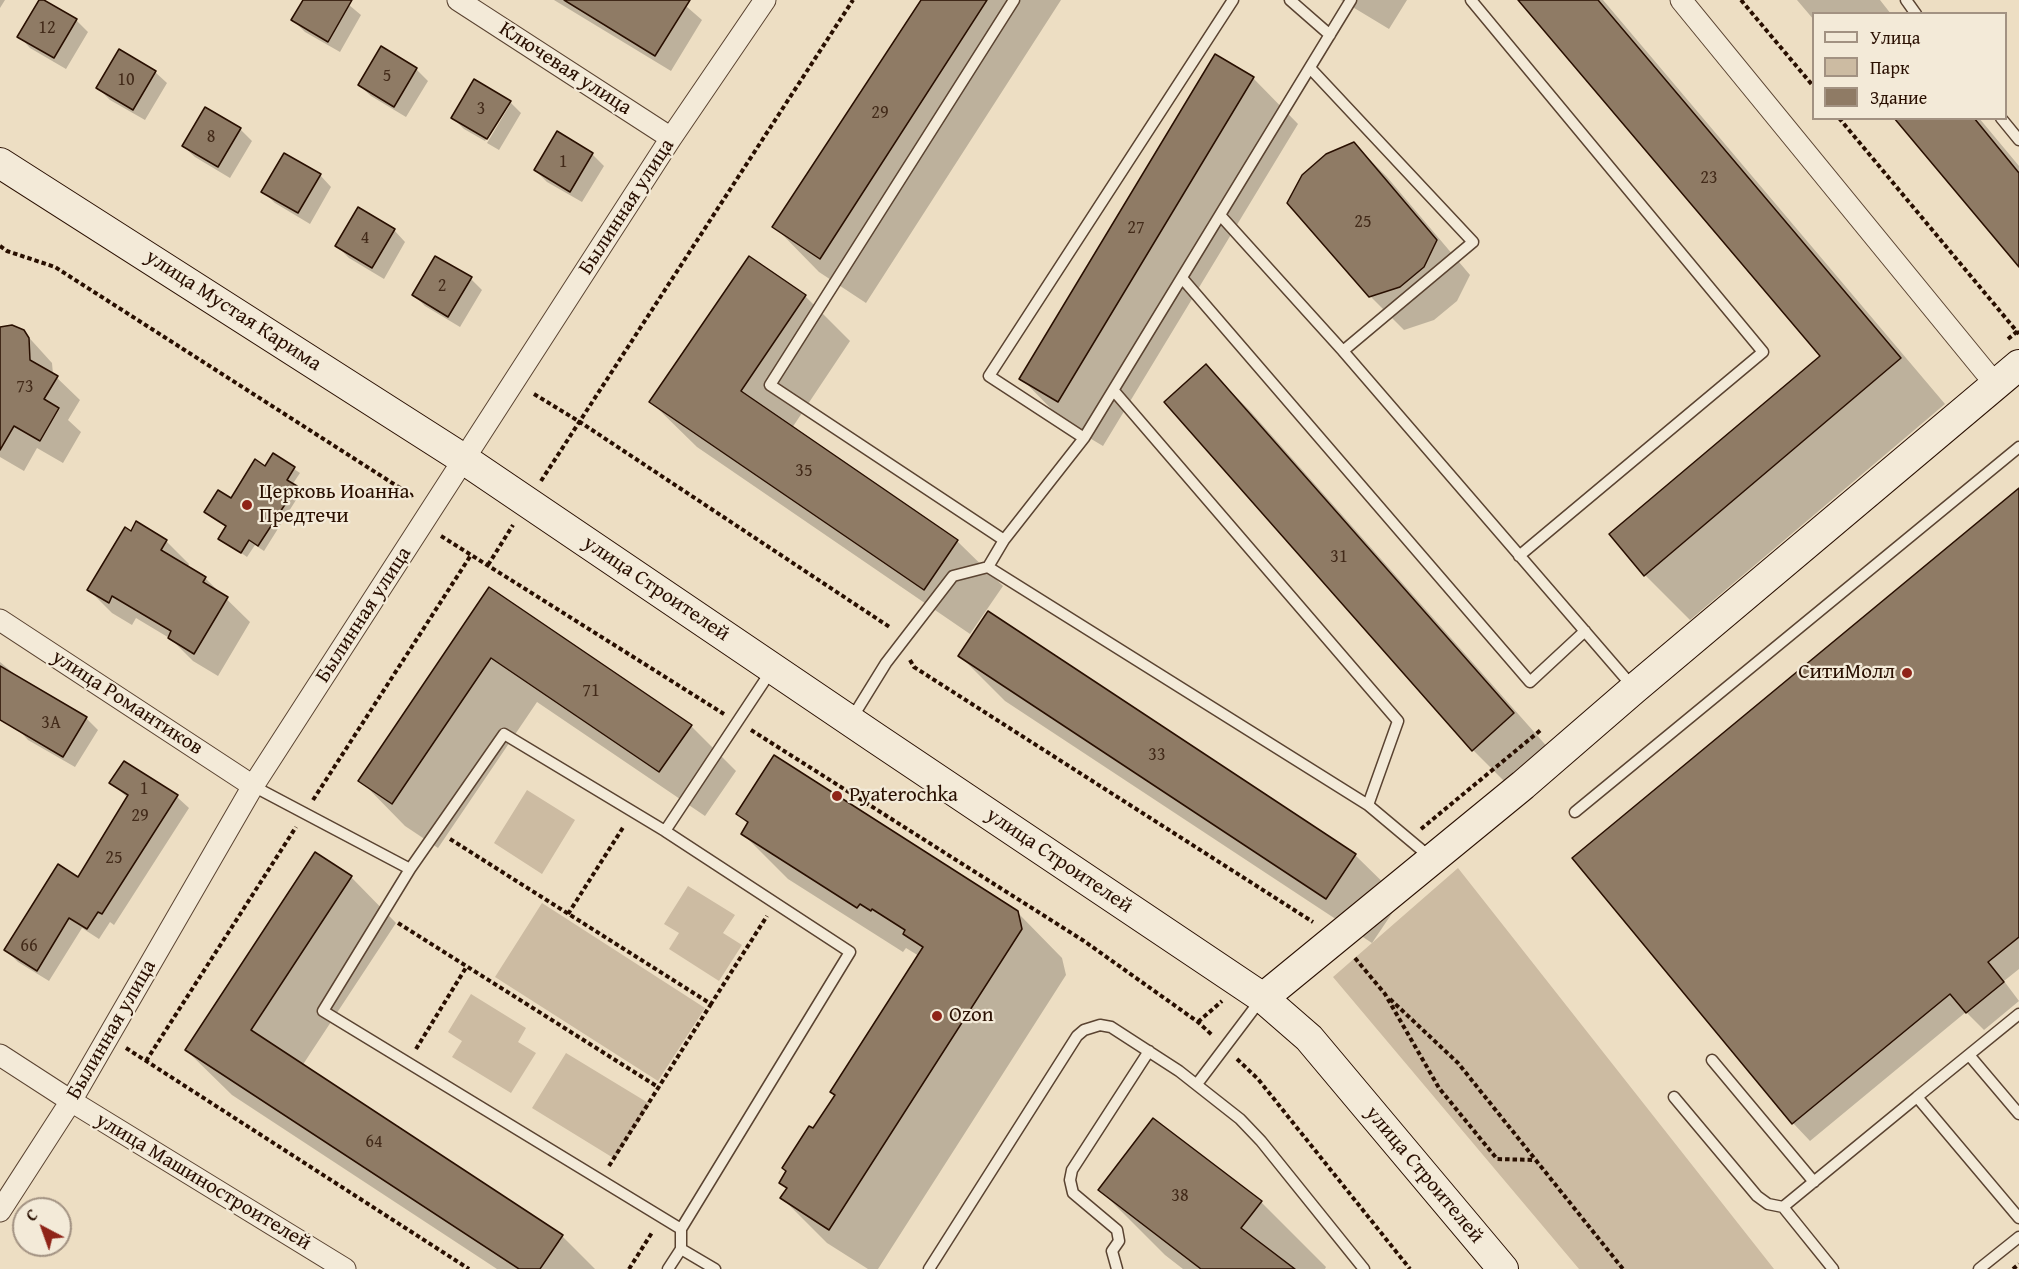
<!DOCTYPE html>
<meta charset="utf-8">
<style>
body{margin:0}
#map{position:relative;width:2019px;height:1269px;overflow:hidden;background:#eddec3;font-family:"Gentium Book Plus",serif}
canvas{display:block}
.legend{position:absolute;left:1812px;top:12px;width:195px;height:108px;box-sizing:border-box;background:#f3ead8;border:2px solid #a29282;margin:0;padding:8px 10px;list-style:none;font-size:18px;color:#290f00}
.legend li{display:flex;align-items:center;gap:12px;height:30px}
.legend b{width:30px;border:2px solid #a29282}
.north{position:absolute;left:12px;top:1197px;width:60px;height:60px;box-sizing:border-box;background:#f3ead8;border:2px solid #a29282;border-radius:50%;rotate:319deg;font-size:16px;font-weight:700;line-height:24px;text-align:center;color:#290f00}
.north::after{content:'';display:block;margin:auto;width:21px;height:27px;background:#8f2418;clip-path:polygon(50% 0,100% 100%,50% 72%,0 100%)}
</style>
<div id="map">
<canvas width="2019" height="1269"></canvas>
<ul class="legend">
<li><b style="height:8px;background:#f3ead8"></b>Улица</li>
<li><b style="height:16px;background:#ccbba2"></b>Парк</li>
<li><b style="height:16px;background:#8f7b65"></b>Здание</li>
</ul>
<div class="north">С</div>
</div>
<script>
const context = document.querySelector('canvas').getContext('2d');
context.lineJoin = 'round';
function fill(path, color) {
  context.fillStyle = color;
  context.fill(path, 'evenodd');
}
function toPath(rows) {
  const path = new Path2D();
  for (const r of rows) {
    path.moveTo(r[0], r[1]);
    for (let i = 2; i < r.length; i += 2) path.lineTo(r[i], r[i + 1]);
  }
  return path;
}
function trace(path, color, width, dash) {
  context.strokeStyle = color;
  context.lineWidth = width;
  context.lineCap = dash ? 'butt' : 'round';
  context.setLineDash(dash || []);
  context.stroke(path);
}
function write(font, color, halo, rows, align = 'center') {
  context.font = font + ' "Gentium Book Plus",serif';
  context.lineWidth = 4.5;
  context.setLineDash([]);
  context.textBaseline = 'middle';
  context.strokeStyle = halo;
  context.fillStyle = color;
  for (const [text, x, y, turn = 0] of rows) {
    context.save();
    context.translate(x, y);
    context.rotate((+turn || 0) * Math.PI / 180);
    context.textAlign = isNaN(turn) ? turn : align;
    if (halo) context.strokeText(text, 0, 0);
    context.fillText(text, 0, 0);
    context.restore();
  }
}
fill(toPath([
 [527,790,575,820,542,874,494,843],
 [1458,868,1774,1269,1579,1269,1333,977],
 [688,886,735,915,723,933,742,945,719,981,669,949,679,933,664,924],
 [542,903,705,1008,658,1081,495,977],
 [471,994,526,1028,518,1042,536,1053,511,1093,452,1057,462,1041,448,1032],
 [566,1053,650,1104,615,1159,532,1108]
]), '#ccbba2');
fill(toPath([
 [0,0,5,0,0,8],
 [40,0,76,20,88,32,66,69,30,48,19,36],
 [305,0,343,0,361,15,340,52,305,32,293,20],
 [554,0,679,0,702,20,671,71],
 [923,0,1061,0,866,303,819,272,774,226],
 [1341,0,1407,0,1389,29],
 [1520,0,1603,0,1945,404,1690,620,1645,575,1822,357],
 [1797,0,1880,0,1891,14,1814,14,1814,20],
 [416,69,428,81,406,117,371,96,359,85],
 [155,72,167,83,145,120,110,100,98,88],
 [1253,78,1298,124,1103,446,1066,424,1021,378],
 [510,102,485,141,464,129,453,118],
 [511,103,521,113,499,150,487,143],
 [205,109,240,129,252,141,230,178,195,157,183,146],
 [1896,118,1979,118,2019,166,2019,265],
 [1354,144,1387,177,1470,275,1457,301,1434,320,1404,330,1370,296],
 [592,154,604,166,582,202,547,182,535,170],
 [320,175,331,187,310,224,275,203,263,192],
 [394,230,405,242,384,279,349,258,337,246],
 [471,279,482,290,460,327,425,306,414,295],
 [805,296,850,341,792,428,957,541,1003,586,970,634,697,447,651,402],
 [0,328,23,331,52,363,53,374,80,400,68,420,81,432,63,463,37,448,24,471,0,457],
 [1206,366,1251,412,1558,759,1518,795,1473,750],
 [273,455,300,473,292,485,301,492,264,551,255,545,247,557,220,538,227,527,206,512,231,500,266,468],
 [2019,490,2019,969,2004,981,2019,1001,1984,1030,1966,1012,1810,1141,1793,1123],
 [131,533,166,541,189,564,187,568,205,578,250,622,218,676,193,661,171,639,136,618,132,625,112,613,89,590],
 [490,590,691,726,736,771,705,816,537,702,438,848,405,826,360,780],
 [960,656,1355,855,1401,900,1372,943,1005,701],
 [0,662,19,678,86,718,98,730,75,767,28,740,17,728,0,718],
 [124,763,177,797,189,808,114,925,110,922,99,939,82,928,49,981,18,962,6,950,78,879,128,798,111,783],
 [738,814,1017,912,1062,958,1066,975,878,1269,868,1269,827,1243,782,1198,787,1189,781,1183,836,1096,919,956,906,948,903,952,788,879,743,834,748,824],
 [315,854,351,877,396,923,302,1066,562,1236,595,1269,497,1269,232,1095,186,1050],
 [1153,1120,1261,1202,1326,1267,1325,1269,1183,1269,1165,1255,1100,1190]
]), '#0003');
const building = toPath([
 [39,0,44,0,77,19,54,58,17,37,39,0],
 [303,0,352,0,328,42,291,20,303,0],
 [564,0,690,0,655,56,564,0],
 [921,0,987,0,820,259,772,227,921,0],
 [1518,0,1598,0,1901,358,1644,576,1609,534,1820,356,1518,0],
 [381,46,417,68,394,107,358,85,381,46],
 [119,49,156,71,133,110,96,88,119,49],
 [1215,54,1254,77,1058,402,1019,379,1215,54],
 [474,79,511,101,487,139,451,118,474,79],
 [205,107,241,128,218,167,182,146,205,107],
 [1894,118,1974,118,2019,173,2019,267,1894,118],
 [557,131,593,153,570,192,534,170,557,131],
 [1354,142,1437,240,1424,267,1400,287,1369,297,1287,203,1302,175,1326,154,1354,142],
 [284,153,321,174,298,213,261,192,284,153],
 [358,207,395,229,372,268,335,246,358,207],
 [435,256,472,277,448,317,412,295,435,256],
 [749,256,806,295,741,391,958,540,924,590,649,402,749,256],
 [12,325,24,330,29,338,30,360,58,376,44,399,59,408,40,441,14,426,0,450,0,327,12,325],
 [1206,364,1514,713,1472,751,1164,402,1206,364],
 [273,453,295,467,287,480,297,486,258,546,249,540,241,553,218,539,226,526,204,512,218,490,231,498,255,459,265,466,273,453],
 [2019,488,2019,937,1988,962,2004,982,1966,1013,1950,994,1792,1124,1572,858,2019,488],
 [136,521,167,540,161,550,206,577,203,582,228,597,194,654,168,638,171,631,112,596,109,603,87,590,125,527,131,531,136,521],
 [489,587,692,725,659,772,491,658,392,804,358,781,489,587],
 [988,611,1356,854,1326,899,958,656,988,611],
 [0,666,87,717,63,757,0,720,0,666],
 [774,755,1018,911,1022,929,829,1230,780,1198,787,1188,779,1183,786,1171,782,1168,809,1126,813,1128,835,1095,830,1092,923,947,903,934,905,930,872,909,871,911,860,904,857,908,741,834,748,822,736,814,774,755],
 [124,761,178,795,102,914,98,912,87,929,69,918,37,971,4,950,58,864,78,877,128,795,109,783,124,761],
 [315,852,352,876,251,1030,563,1235,540,1269,519,1269,185,1050,315,852],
 [1153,1118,1262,1201,1241,1228,1295,1269,1201,1269,1098,1190,1153,1118]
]);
fill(building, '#8f7b65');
trace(building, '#290f00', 1.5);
const lane = toPath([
 [1290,0,1330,35],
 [1471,0,1763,352,1519,556],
 [1906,0,1916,14],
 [1310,68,1473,242,1343,351],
 [2001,118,2019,140],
 [1220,215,1343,351,1633,687],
 [1182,278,1530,682,1585,631],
 [1114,391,1398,721,1368,805],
 [1084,438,989,376,1233,0],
 [1004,540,770,385,1014,0],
 [988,567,1368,805,1430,857],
 [852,718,886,663,953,576,988,567,1004,540,1084,438,1351,0],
 [253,786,410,869,504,734,665,831,771,671],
 [1575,812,2019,447],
 [410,869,323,1011,681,1229,850,952,665,831],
 [2019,1014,1917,1097,2019,1218],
 [1969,1055,2019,1114],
 [1712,1060,1814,1182],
 [1197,1084,1262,998],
 [1674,1097,1757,1196,1768,1204,1783,1207,1833,1269],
 [1783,1207,1917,1097],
 [681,1249,715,1269],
 [668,1269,681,1249,681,1229],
 [929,1269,1077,1036,1084,1030,1100,1025,1111,1027,1179,1071,1240,1119,1261,1141,1364,1269],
 [1117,1269,1112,1251,1119,1241,1117,1230,1073,1193,1070,1180,1072,1170,1149,1051],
 [1979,1269,2019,1237]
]);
const street = toPath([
 [458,0,671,138],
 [1681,0,1996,385],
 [0,620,253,786],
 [0,1055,71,1101,345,1269],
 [0,1211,71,1101,253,786,671,138,765,0]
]);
const secondary = toPath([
 [0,163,465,460,874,737,1263,998,1309,1038,1503,1269],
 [1263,998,1523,785,1634,689,2019,365]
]);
trace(lane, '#5a4331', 13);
trace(street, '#5a4331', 23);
trace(secondary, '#290f00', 32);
trace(toPath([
 [1741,0,1814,87],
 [1839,118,2019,334],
 [0,246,7,251,55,267,411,495,412,498],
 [2008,339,2019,330],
 [534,394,580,422,891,628],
 [541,481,853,0],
 [441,536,724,714],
 [488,565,513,525],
 [910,660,914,667,1313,922],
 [751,730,1084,941,1198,1022,1212,1035],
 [313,800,471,555],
 [1421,829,1542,729],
 [450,839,711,1004,767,916],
 [568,914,624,826],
 [398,923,658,1087],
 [1355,958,1385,994,1439,1088,1497,1159,1535,1160],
 [1390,999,1458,1063,1623,1269],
 [1198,1022,1222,1001],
 [126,1048,469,1269],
 [416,1049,467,966],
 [1237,1059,1258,1079,1410,1269],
 [146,1061,296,827],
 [609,1166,711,1004],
 [629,1269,653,1231],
 [2013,1269,2019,1264]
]), '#290f00', 4, [4.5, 3]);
trace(lane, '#f3ead8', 10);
trace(street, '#f3ead8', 21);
trace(secondary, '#f3ead8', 30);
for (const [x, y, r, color] of [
 [247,505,6,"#8f2418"],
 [1907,673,6,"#8f2418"],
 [837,796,6,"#8f2418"],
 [937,1016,6,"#8f2418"]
]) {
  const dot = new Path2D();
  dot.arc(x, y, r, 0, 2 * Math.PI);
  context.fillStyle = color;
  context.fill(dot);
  trace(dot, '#f3ead8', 2);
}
write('18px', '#422a19', null, [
 ["12",47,28],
 ["5",387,76],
 ["10",126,80],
 ["3",481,109],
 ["29",880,113],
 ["8",211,137],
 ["1",563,162],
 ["23",1709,178],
 ["25",1363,222],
 ["27",1136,228],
 ["4",365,238],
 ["2",442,286],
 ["73",25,387],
 ["35",804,471],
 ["31",1339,557],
 ["71",591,691],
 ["3А",51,723],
 ["33",1157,755],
 ["1",144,789],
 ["29",140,816],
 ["25",114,858],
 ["66",29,946],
 ["64",374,1142],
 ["38",1180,1196]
]);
write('21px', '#290f00', '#f3ead8', [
 ["Ключевая улица",565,69,33],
 ["Былинная улица",627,207,-57],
 ["улица Мустая Карима",233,311,33],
 ["улица Строителей",656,589,34],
 ["Былинная улица",364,615,-57],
 ["улица Романтиков",127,703,33],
 ["улица Строителей",1059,861,34],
 ["Былинная улица",112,1030,-60],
 ["улица Строителей",1424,1175,50],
 ["улица Машиностроителей",203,1182,31]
]);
write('21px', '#290f00', '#f3ead8', [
 ["Церковь Иоанна",259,493],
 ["Предтечи",259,517],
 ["СитиМолл",1895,673,"right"],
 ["Pyaterochka",849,796],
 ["Ozon",949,1016]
], 'left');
</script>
